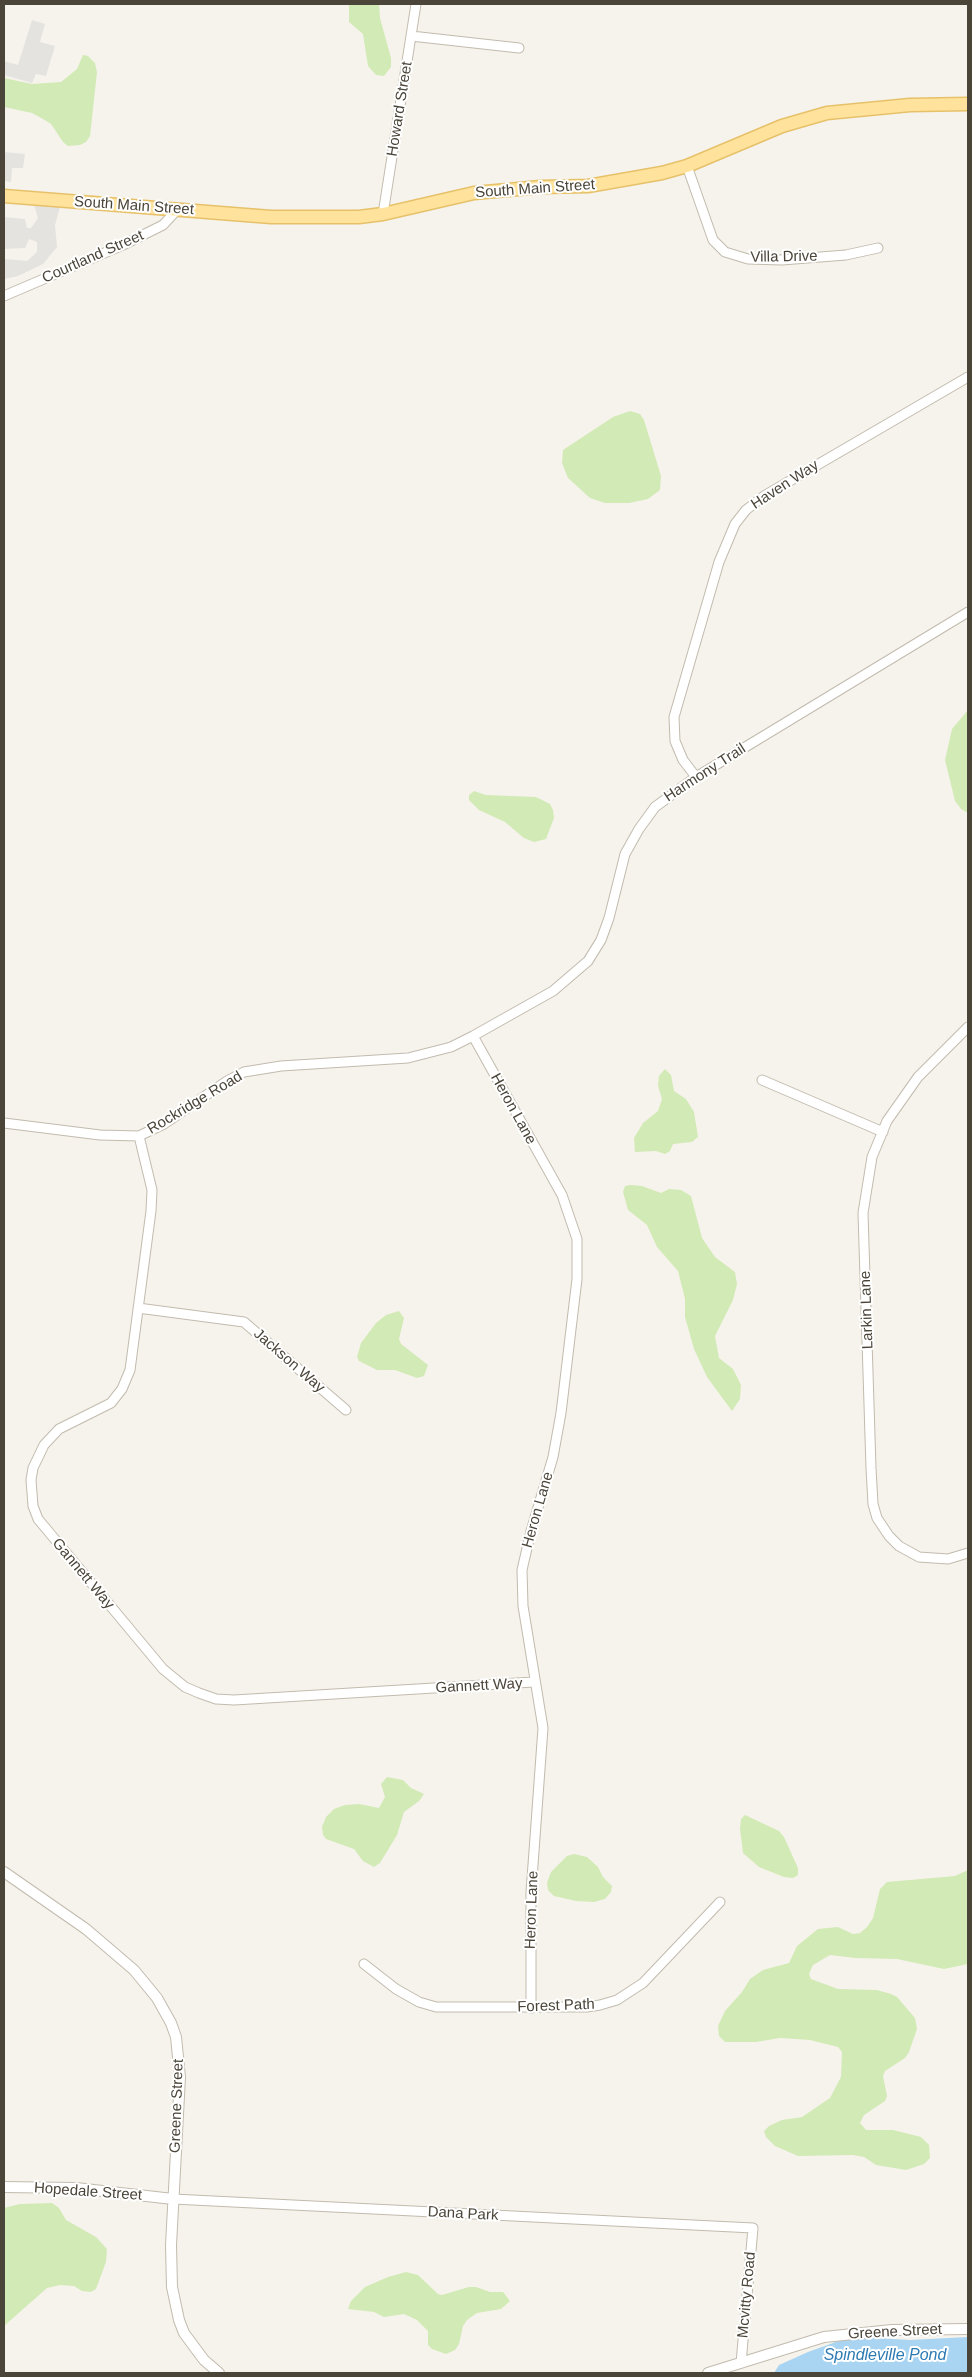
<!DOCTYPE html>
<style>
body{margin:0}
#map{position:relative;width:972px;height:2377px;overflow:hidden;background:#f6f3ec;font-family:Arial,sans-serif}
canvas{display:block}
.frame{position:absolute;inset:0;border:5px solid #4b4439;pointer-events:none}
</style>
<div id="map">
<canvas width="972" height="2377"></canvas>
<div class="frame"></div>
</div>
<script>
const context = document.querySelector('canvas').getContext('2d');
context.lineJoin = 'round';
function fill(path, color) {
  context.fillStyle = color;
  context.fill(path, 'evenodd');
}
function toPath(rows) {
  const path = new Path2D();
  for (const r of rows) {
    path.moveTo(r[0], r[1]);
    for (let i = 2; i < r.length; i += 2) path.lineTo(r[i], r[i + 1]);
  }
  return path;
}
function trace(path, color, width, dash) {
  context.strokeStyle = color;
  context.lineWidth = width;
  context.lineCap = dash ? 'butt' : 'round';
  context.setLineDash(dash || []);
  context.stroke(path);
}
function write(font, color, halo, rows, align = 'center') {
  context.font = font + ' Arial,sans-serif';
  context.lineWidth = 4;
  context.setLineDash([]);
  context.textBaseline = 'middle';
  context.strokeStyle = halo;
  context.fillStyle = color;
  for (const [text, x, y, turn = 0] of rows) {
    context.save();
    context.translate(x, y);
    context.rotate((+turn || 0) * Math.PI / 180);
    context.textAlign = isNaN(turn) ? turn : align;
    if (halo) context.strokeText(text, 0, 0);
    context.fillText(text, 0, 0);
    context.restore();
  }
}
fill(toPath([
 [349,4,379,4,380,18,391,58,391,67,384,76,376,75,368,66,363,34,349,22],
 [83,55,88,56,95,63,97,72,90,136,86,142,80,145,68,146,63,142,51,124,43,119,32,113,4,107,4,78,32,84,61,82,77,69],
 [630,411,640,414,644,420,661,476,660,490,648,499,629,503,605,503,590,498,568,478,562,463,563,450,613,417],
 [968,710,968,813,961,809,955,801,945,760,952,729],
 [474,791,486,795,536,797,550,804,553,810,554,818,546,839,534,842,524,838,505,822,479,810,469,800,469,795],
 [665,1069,671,1075,674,1091,686,1099,694,1112,698,1137,692,1142,673,1144,670,1151,665,1154,656,1151,635,1152,634,1138,643,1123,658,1111,662,1099,658,1086,659,1076],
 [631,1185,642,1186,661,1193,669,1189,681,1190,691,1196,702,1238,715,1257,735,1272,737,1284,733,1300,715,1336,719,1358,733,1369,741,1385,740,1399,732,1411,707,1377,694,1349,685,1317,685,1299,678,1271,657,1247,647,1225,628,1210,623,1192,625,1186],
 [399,1311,404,1318,399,1339,401,1344,428,1365,424,1376,417,1378,395,1370,377,1370,359,1361,357,1357,361,1343,376,1323,386,1315],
 [387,1777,403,1780,411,1788,424,1794,419,1801,404,1812,397,1835,380,1863,374,1867,363,1861,354,1849,326,1839,323,1835,322,1827,326,1817,334,1809,345,1805,359,1804,379,1808,385,1797,381,1784],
 [745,1815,779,1831,784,1837,798,1868,798,1875,793,1878,784,1877,759,1867,743,1853,740,1829,741,1819],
 [574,1854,587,1857,598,1867,603,1877,612,1886,611,1892,605,1899,594,1902,576,1901,554,1896,548,1890,547,1883,551,1872,567,1856],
 [968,1870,968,1964,944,1969,897,1959,855,1958,830,1955,813,1965,809,1974,811,1979,838,1989,877,1990,891,1994,897,1997,915,2018,917,2029,909,2052,905,2058,885,2071,883,2076,887,2096,885,2101,864,2115,860,2123,866,2130,893,2130,921,2137,929,2145,930,2158,924,2164,906,2170,876,2165,864,2157,853,2155,798,2156,775,2146,766,2137,764,2131,769,2126,782,2120,802,2117,830,2098,841,2077,842,2052,838,2047,810,2040,780,2038,756,2042,725,2042,719,2036,718,2026,725,2011,742,1992,750,1979,763,1970,789,1963,797,1946,818,1929,838,1927,853,1934,860,1933,867,1927,873,1918,880,1889,887,1882,955,1876],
 [52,2203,59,2208,66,2220,96,2237,107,2249,106,2262,96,2289,91,2292,82,2291,74,2286,60,2285,47,2288,4,2326,4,2208,20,2204],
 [406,2272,418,2275,438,2294,442,2295,469,2287,476,2287,490,2292,503,2292,510,2301,501,2309,477,2313,467,2320,463,2326,459,2344,455,2350,446,2354,432,2349,428,2345,428,2331,417,2320,404,2314,384,2317,374,2312,348,2309,351,2301,365,2287,388,2277]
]), '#d2eab5');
fill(toPath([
 [32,20,45,24,40,42,55,46,46,76,36,74,32,83,4,75,4,61,18,65],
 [4,152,25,154,23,168,12,168,11,182,4,181],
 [34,205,60,207,55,225,57,247,43,264,18,276,4,279,4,259,27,261,37,252,37,242,29,239,25,248,4,249,4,217,25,219,27,228,31,228,38,218]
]), '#e5e3e0');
fill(toPath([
 [858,2337,910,2340,968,2337,968,2373,774,2373,779,2365,808,2352,844,2339]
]), '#a9d4f2');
const minor = toPath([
 [411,36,519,48],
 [687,166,713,240,725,252,748,259,782,260,846,255,878,248],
 [383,214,416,4],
 [4,296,123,245,163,225,177,210],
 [696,777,683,760,675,741,674,717,719,562,735,524,746,510,764,496,968,377],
 [968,1027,918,1077,887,1121,872,1157,863,1213,871,1468,873,1504,877,1518,889,1536,899,1546,919,1557,948,1559,968,1553],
 [473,1036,562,1195,577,1239,577,1279,561,1413,553,1457,531,1531,522,1570,523,1606,543,1728,531,1892,531,2008],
 [762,1080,883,1132],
 [4,1123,100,1135,139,1136,164,1124,227,1081,244,1072,281,1066,408,1058,451,1047,473,1036,553,991,588,961,601,940,609,918,625,854,639,829,655,807,696,777,968,612],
 [139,1136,152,1190,151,1211,130,1370,122,1389,111,1403,59,1429,44,1445,33,1468,31,1480,33,1506,38,1519,163,1669,185,1687,199,1693,216,1699,234,1700,534,1682],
 [138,1308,244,1322,346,1410],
 [364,1964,396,1989,419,2002,436,2007,587,2007,600,2005,617,2000,643,1983,720,1902],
 [173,2199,753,2228,741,2363]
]);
const tertiary = toPath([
 [4,1872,86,1929,134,1970,157,1998,171,2023,176,2037,180,2077,171,2245,172,2287,179,2320,184,2333,204,2360,219,2373],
 [4,2187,76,2188,173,2199],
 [708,2373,824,2337,892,2330,968,2329]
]);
const primary = toPath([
 [4,196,271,217,359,217,383,214,474,193,541,187,588,186,662,173,687,166,782,126,827,113,910,105,968,104]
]);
trace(minor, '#c2bbae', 11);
trace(tertiary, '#c2bbae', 12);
trace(primary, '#e6c16a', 15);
trace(minor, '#fff', 9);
trace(tertiary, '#fff', 10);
trace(primary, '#ffe39c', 12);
write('15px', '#4b4439', '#fff', [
 ["Howard Street",400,109,-81],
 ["South Main Street",535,189,-4],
 ["South Main Street",134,206,4],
 ["Courtland Street",93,257,-24],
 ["Villa Drive",784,257,-1],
 ["Haven Way",785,485,-33],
 ["Harmony Trail",705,773,-33],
 ["Rockridge Road",195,1103,-31],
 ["Heron Lane",513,1109,61],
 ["Larkin Lane",867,1310,-92],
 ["Jackson Way",289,1361,41],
 ["Heron Lane",538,1510,-74],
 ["Gannett Way",83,1574,50],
 ["Gannett Way",479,1686,-3],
 ["Heron Lane",532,1910,-88],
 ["Forest Path",556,2006,-2],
 ["Greene Street",177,2106,-88],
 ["Hopedale Street",88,2192,4],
 ["Dana Park",463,2214,3],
 ["Mcvitty Road",747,2295,-85],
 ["Greene Street",895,2332,-3]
]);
write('italic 16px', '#2e7ab2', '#fff', [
 ["Spindleville Pond",885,2356]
]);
</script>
